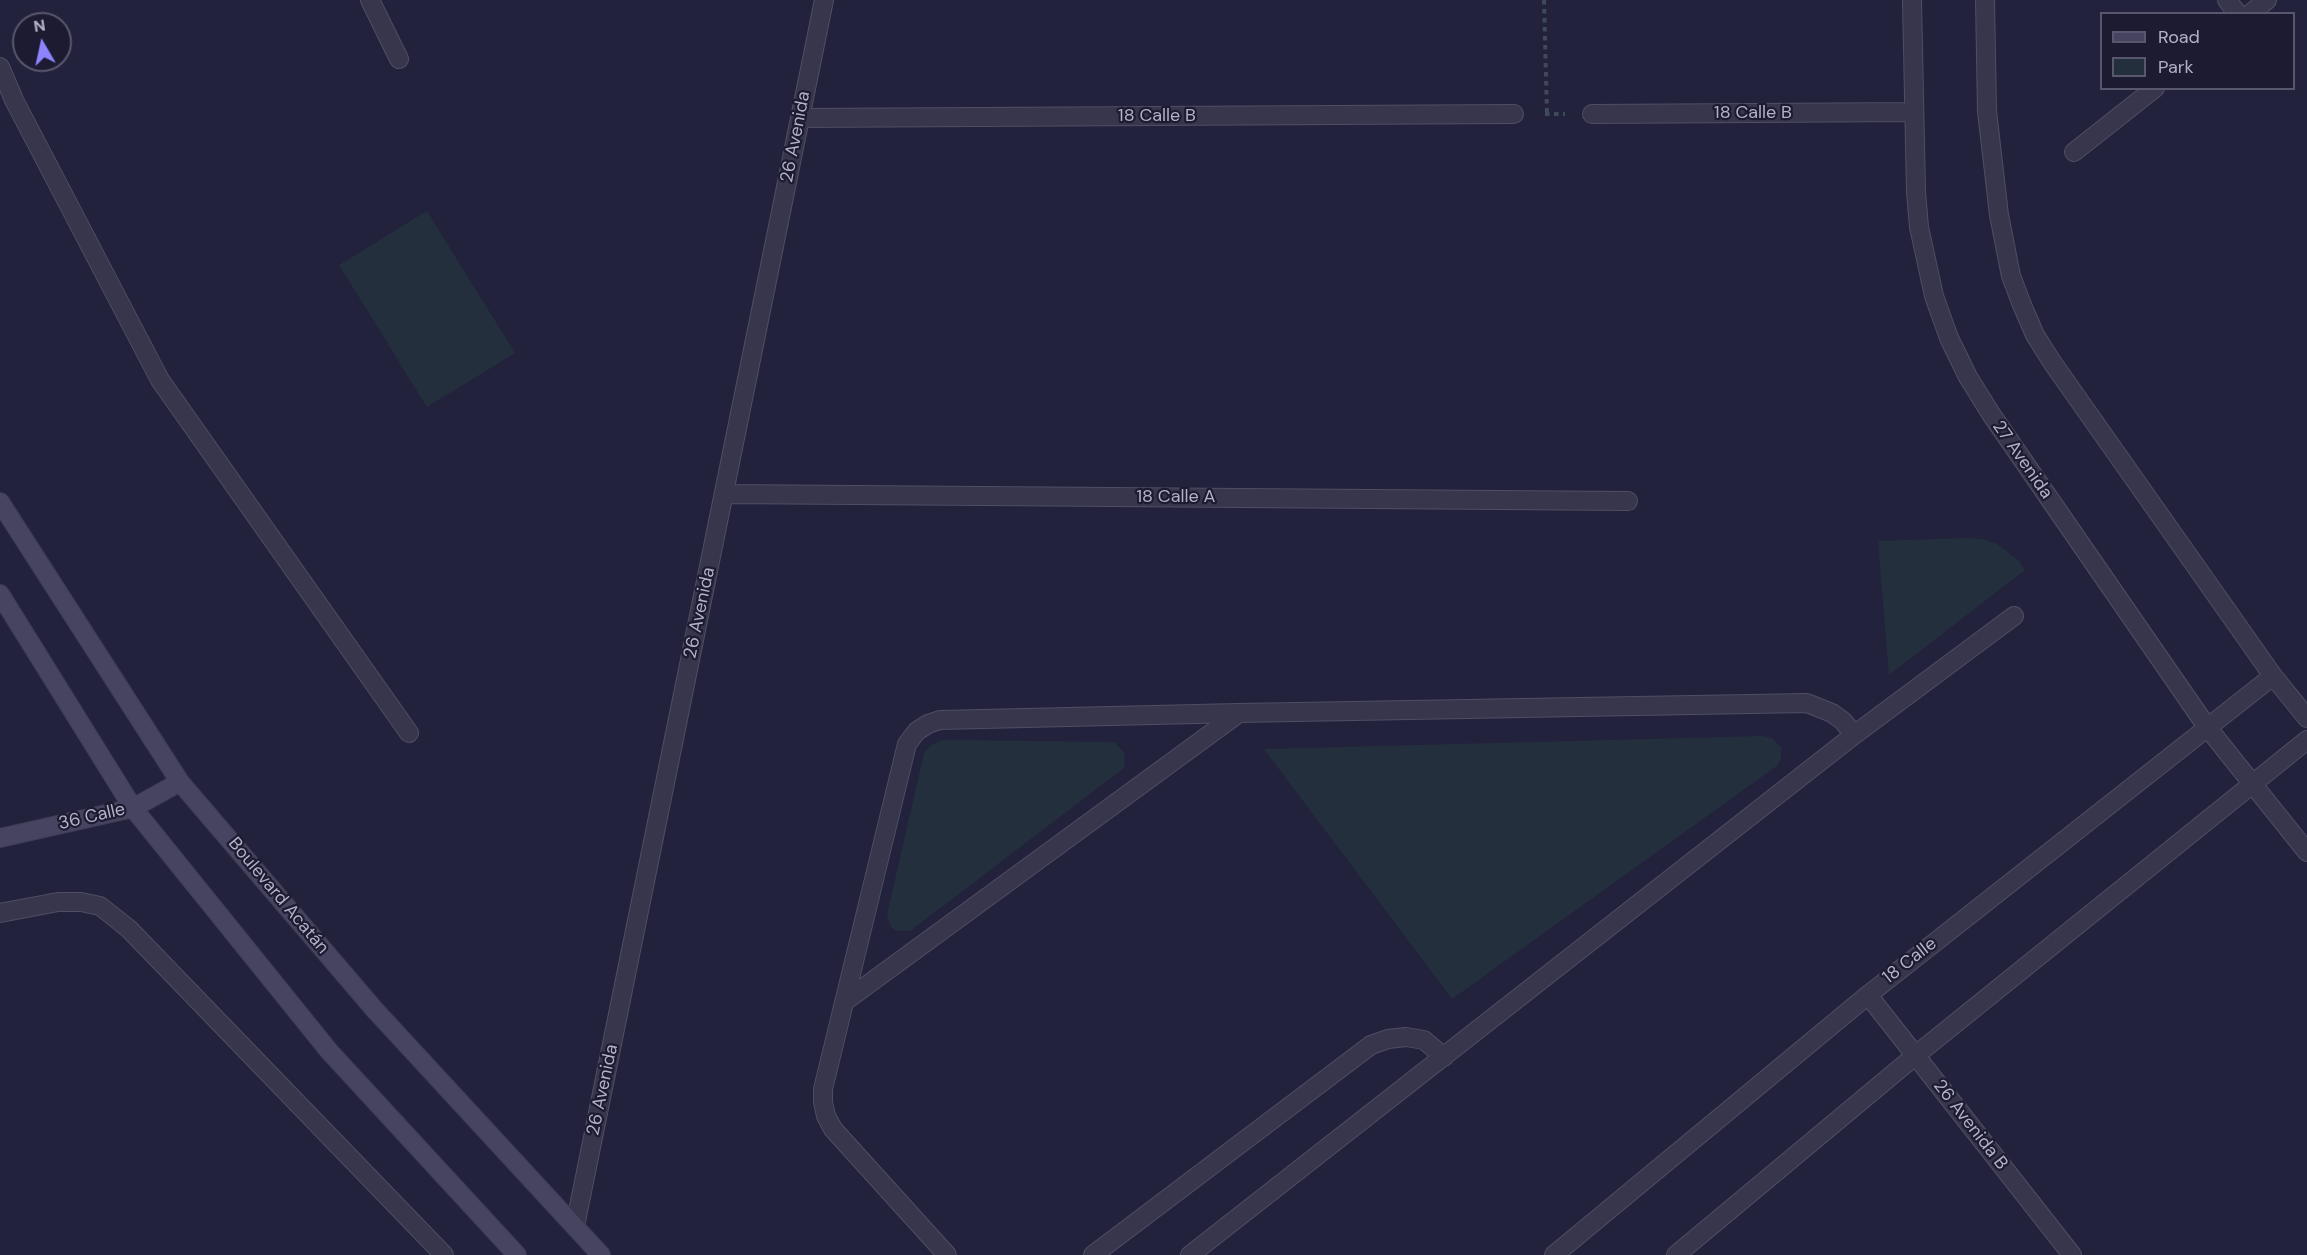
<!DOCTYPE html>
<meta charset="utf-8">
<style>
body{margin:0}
#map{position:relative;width:2307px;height:1255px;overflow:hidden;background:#23223d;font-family:"DM Sans",sans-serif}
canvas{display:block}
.legend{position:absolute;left:2100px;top:12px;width:195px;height:78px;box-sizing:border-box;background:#1c1b32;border:2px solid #58576e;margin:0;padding:8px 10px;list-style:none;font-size:18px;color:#b3b1c8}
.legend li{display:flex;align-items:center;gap:12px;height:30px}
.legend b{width:30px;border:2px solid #58576e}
.north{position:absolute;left:12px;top:12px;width:60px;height:60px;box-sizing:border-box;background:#1c1b32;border:2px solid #58576e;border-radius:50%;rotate:351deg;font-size:16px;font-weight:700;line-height:24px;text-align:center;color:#b3b1c8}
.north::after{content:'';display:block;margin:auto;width:21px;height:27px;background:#8d83fc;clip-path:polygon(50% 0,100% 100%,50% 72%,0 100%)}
</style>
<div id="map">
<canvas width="2307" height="1255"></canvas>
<ul class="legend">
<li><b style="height:8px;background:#464460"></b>Road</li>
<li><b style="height:16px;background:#242f3e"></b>Park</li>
</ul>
<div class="north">N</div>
</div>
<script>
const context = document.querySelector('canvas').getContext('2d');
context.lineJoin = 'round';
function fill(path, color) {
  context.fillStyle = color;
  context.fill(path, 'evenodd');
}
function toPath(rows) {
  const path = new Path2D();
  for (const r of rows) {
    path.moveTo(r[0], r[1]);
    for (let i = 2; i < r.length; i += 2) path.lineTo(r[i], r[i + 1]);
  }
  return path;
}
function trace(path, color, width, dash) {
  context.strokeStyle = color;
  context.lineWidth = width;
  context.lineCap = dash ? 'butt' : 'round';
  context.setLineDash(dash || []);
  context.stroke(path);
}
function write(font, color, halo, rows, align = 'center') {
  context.font = font + ' "DM Sans",sans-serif';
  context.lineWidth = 4.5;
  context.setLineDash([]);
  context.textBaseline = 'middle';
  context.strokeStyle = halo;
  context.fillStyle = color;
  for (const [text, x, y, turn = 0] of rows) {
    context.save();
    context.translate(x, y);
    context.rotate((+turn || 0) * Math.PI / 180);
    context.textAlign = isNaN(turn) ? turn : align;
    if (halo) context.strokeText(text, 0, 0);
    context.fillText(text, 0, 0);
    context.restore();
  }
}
fill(toPath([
 [427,211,515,353,427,407,339,265],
 [1966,538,1981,539,1997,544,2018,560,2025,570,1889,675,1878,541],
 [1764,736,1771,738,1781,747,1781,757,1778,765,1452,999,1264,749],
 [950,740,1114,742,1124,752,1125,760,1124,768,910,931,897,931,891,927,887,915,924,753,930,746,939,741]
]), '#242f3e');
const street = toPath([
 [370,0,399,59],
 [1912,0,1916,192,1919,227,1934,296,1949,338,1968,377,1991,414,2207,727,2307,852],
 [1985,0,1987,111,1999,215,2011,276,2022,305,2035,335,2052,362,2273,676,2307,718],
 [2227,0,2238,14],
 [2250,14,2267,0],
 [0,67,14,100,160,380,409,733],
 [1592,114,1914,112],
 [800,118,1514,114],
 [2074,152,2155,88],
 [725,494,1628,501],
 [0,913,58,902,81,902,100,906,114,917,129,929,444,1255],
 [1868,995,2072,1255],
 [844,1002,1239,713],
 [575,1226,824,0],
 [947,1255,833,1129,826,1116,823,1102,823,1089,907,744,917,731,928,724,940,720,1239,713,1807,703,1832,713,1843,721,1854,735],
 [1093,1255,1371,1045,1388,1039,1406,1037,1424,1040,1444,1057],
 [1190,1255,1854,735,2014,616],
 [1554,1255,1868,995,2273,676],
 [1676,1255,1916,1055,2307,740]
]);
const secondary = toPath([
 [0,502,180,782,374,1009,601,1255],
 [0,594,133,808,329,1051,517,1255],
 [0,838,133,808,180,782]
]);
trace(street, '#4f4e65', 20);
trace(secondary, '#3d3c53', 20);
trace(toPath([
 [1544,0,1547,114],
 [1545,114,1565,114]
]), '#3f4a58', 4, [4.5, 4.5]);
trace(street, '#37364d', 18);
trace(secondary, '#464460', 18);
write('18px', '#b3b1c8', '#1c1b32', [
 ["18 Calle B",1753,113],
 ["18 Calle B",1157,116],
 ["26 Avenida",796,137,-79],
 ["27 Avenida",2022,460,55],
 ["18 Calle A",1176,497],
 ["26 Avenida",700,613,-78],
 ["36 Calle",92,817,-13],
 ["Boulevard Acatán",278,896,50],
 ["18 Calle",1910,961,-38],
 ["26 Avenida",603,1090,-78],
 ["26 Avenida B",1970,1125,52]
]);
</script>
